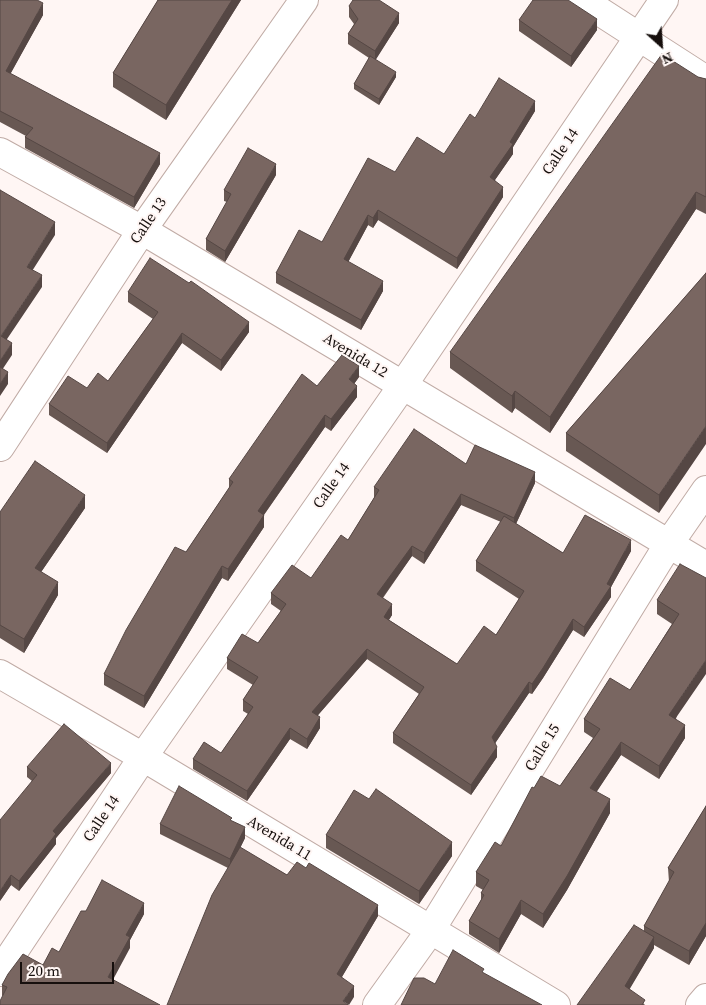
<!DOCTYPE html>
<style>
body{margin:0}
#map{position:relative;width:706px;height:1005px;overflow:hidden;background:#fff6f4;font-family:"Source Serif 4",serif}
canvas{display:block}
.north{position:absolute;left:636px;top:20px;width:50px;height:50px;-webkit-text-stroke:4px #fff6f4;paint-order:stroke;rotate:154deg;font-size:14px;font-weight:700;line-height:20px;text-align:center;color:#160f0d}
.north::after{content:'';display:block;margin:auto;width:18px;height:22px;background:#160f0d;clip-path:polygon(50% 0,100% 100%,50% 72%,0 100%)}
.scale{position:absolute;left:20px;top:962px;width:94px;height:22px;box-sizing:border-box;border:2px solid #160f0d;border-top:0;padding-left:6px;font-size:15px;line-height:18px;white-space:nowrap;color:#160f0d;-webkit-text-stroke:4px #fff6f4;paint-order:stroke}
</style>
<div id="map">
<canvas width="706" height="1005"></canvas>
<div class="north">N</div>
<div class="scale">20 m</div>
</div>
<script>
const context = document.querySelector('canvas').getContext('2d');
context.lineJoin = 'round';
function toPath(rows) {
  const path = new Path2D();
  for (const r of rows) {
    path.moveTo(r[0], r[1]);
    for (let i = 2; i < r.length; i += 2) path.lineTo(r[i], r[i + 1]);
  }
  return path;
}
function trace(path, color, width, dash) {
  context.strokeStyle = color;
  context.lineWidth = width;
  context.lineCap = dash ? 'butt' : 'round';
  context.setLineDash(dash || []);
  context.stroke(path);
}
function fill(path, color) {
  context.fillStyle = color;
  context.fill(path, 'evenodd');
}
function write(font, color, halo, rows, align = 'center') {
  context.font = font + ' "Source Serif 4",serif';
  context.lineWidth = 4;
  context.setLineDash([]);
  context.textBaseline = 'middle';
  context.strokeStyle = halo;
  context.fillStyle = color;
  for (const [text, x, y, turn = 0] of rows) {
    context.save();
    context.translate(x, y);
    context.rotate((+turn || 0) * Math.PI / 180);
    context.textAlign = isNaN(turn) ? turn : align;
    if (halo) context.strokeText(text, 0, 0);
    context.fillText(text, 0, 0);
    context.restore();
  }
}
const street = toPath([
 [582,0,706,80],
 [0,152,142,230,706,566],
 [0,447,142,230,304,0],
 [0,674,143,757,556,1005],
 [0,972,143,757,403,385,664,0],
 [377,1005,430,931,668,545,706,490],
 [700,1005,706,998]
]);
trace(street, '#c0aba5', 30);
trace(street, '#fff', 28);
fill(toPath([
 [0,0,43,15,10,74,160,164,134,208,25,148,25,137,26,136,0,122],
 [158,0,241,0,166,120,113,87,113,73],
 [349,6,399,23,375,60,396,77,379,105,354,89,354,84,369,58,348,44,348,34,354,24,349,17],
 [519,20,597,30,571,67,519,31],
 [698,77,706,79,706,214,696,209,550,433,515,408,512,413,450,368,450,352],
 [535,111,513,147,513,154,495,180,503,197,457,269,378,220,373,228,368,225,348,262,383,291,361,330,276,283,276,273,322,242,395,172,444,154,475,118],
 [276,175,225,262,206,250,206,239,227,202,224,201,224,190],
 [706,273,659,513,566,451,566,433],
 [128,292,249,332,221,371,182,343,107,453,49,415,49,404,87,388,108,381,153,319,128,302],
 [359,377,354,384,357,397,331,431,325,427,264,515,264,527,228,581,222,578,144,708,104,685,104,674,229,488,229,479,317,386],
 [466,464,535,483,516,524,563,553,631,551,611,587,611,597,584,637,573,630,543,678,532,694,529,693,495,743,497,757,471,795,393,743,393,733,419,694,367,659,318,715,320,728,307,749,290,739,247,801,193,769,193,759,221,753,248,714,243,711,243,700,253,685,227,669,227,658,258,643,281,611,271,604,271,593,311,578,348,540,374,498,374,487],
 [461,505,501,522,476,561,476,571,519,599,496,635,457,664,389,620,392,615,383,598,412,556,424,564],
 [85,508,41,572,58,595,24,653,0,638,0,512],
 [706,578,676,719,685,738,659,779,621,755,596,792,610,813,567,890,543,928,521,914,499,953,469,934,469,921,481,900,481,893,483,890,476,886,476,872,501,846,534,788,560,786,593,738,584,732,584,719,630,690,672,624,657,614,657,600],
 [27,767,111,773,56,838,56,844,19,891,11,885,0,901,32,781,27,777],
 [706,806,706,936,689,965,654,945,654,948,629,989,645,1005,577,1005,644,931,644,926,669,882,668,868],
 [232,821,245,838,240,848,287,875,378,916,342,977,354,997,228,868,160,834,160,824],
 [326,835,452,856,419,904,326,848],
 [86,911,144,914,130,940,130,948,2,996,2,985,43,965,59,952]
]), '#685853');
fill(toPath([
 [232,0,241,0,166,120,166,105],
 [43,3,43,15,6,82,6,71],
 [399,13,399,23,375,61,375,51],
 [597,19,597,30,571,67,571,56],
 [396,72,396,77,379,105,379,99],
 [535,101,535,111,513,147,513,154,490,187,490,177,510,142],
 [160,153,160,164,134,208,134,197],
 [276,164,276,175,225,262,225,251],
 [503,187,503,197,457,269,457,258],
 [696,192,696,209,550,433,550,417],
 [378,210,378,220,373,228,373,218],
 [368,215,368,225,344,270,344,259],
 [55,222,55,235,27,279,27,267],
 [42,275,42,287,1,348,1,336],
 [383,281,383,291,361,330,361,320],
 [249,322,249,332,221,371,221,360],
 [182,333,182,343,107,453,107,443],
 [12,343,12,355,0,373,0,361],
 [359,366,359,377,349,391,349,379],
 [8,372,8,384,0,396,0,384],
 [357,386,357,397,331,431,331,419],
 [515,391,515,408,512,413,512,396],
 [325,415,325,427,258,523,258,511],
 [706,426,706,444,659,513,659,495],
 [535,472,535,483,514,528,514,518],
 [461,494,461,505,424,564,424,553],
 [85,495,85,508,35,581,35,568],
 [264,515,264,527,228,581,228,569],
 [631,540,631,551,611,587,611,597,584,637,584,627],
 [412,546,412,556,377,605,377,594],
 [222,566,222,578,144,708,144,696],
 [58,582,58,595,24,653,24,639],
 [392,604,392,615,384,627,384,617],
 [573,619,573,630,543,678,532,694,532,684],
 [367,649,367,659,312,722,312,712],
 [706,660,706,674,669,728,669,715],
 [529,682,529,693,492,748,492,737],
 [320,717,320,728,307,749,307,739],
 [685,725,685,738,659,779,659,766],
 [290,728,290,739,247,801,247,791],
 [621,742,621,755,590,802,590,788],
 [497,747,497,757,471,795,471,785],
 [111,763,111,773,56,838,56,844,19,891,19,881,53,831],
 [610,799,610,813,567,890,543,928,543,914],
 [245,827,245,838,230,869,230,859],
 [452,842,452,856,419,904,419,891],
 [11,875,11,885,0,901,0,891],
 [521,900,521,914,499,953,499,939],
 [144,903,144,914,130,940,130,948,108,989,108,977,126,935],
 [378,905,378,916,337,985,337,974],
 [706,923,706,936,689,965,689,951],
 [654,937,654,948,625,997,625,986],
 [354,986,354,997,349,1005,343,1001]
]), '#554744');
const building = toPath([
 [0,0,37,0,43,3,6,71,160,153,134,197,25,137,33,128,0,111,0,0],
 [158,0,232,0,166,105,113,73,158,0],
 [353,0,379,0,399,13,375,51,348,34,358,19,349,6,353,0],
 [533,0,568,0,597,19,571,56,519,20,533,0],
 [662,54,698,77,706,79,706,197,696,192,550,417,515,391,512,396,450,352,662,54],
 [370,56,396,72,379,99,354,84,370,56],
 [499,78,535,101,510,142,513,144,490,177,503,187,457,258,378,210,373,218,368,215,344,259,383,281,361,320,276,273,299,230,322,242,368,158,395,172,417,137,444,154,470,114,475,118,499,78],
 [248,148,276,164,225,251,206,239,231,194,224,190,248,148],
 [0,190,55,222,27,267,42,275,1,336,12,343,0,361,0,190],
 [150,258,189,283,191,281,249,322,221,360,182,333,107,443,49,404,68,376,87,388,98,373,108,381,158,312,128,292,150,258],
 [706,273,706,426,659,495,566,433,706,273],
 [342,355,359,366,349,379,357,386,331,419,325,415,258,511,264,515,228,569,222,566,144,696,104,674,126,630,175,547,186,552,233,482,229,479,302,374,317,386,342,355],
 [0,367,8,372,0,384,0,367],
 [414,429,466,464,475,445,535,472,514,518,461,494,424,553,412,546,377,594,392,604,384,617,457,664,484,626,496,635,524,591,476,561,504,516,563,553,585,515,631,540,607,584,611,586,584,627,573,619,543,668,532,684,529,682,492,737,497,747,471,785,393,733,424,687,367,649,312,712,320,717,307,739,290,728,247,791,193,759,204,742,221,753,253,707,243,700,258,677,227,658,242,634,258,643,286,604,271,593,292,565,311,578,341,535,348,540,379,490,374,487,414,429],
 [35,461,85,495,35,568,58,582,24,639,0,625,0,512,35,461],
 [680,564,706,578,706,660,669,715,685,725,659,766,621,742,590,788,610,799,567,876,543,914,521,900,499,939,469,921,484,895,481,893,489,880,476,872,495,842,501,846,532,787,534,788,541,776,560,786,600,729,584,719,610,678,630,690,679,614,657,600,680,564],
 [64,724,111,763,53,831,56,834,19,881,11,875,0,891,0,820,37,775,27,767,64,724],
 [179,786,232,818,230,820,245,827,230,859,160,824,179,786],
 [376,789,452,842,419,891,326,835,354,790,369,799,376,789],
 [706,806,706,923,689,951,644,926,674,872,668,868,706,806],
 [240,847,287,875,297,862,306,868,309,863,378,905,337,974,354,986,343,1001,348,1005,167,1005,212,895,240,847],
 [102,880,144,903,126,935,130,937,108,977,160,1005,0,1005,0,1001,7,987,2,985,8,974,23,954,43,965,52,948,59,952,81,911,86,911,102,880],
 [634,925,654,937,625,986,645,1000,642,1005,577,1005,634,925],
 [453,950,484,969,482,972,542,1005,401,1005,414,978,424,978,435,984,453,950]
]);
fill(building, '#796661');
trace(building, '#554744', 1);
write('15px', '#160f0d', '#fff6f4', [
 ["Calle 14",561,152,-56],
 ["Calle 13",149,221,-56],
 ["Avenida 12",355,356,31],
 ["Calle 14",332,486,-55],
 ["Calle 15",543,748,-58],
 ["Calle 14",102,819,-56],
 ["Avenida 11",279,839,31]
]);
</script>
